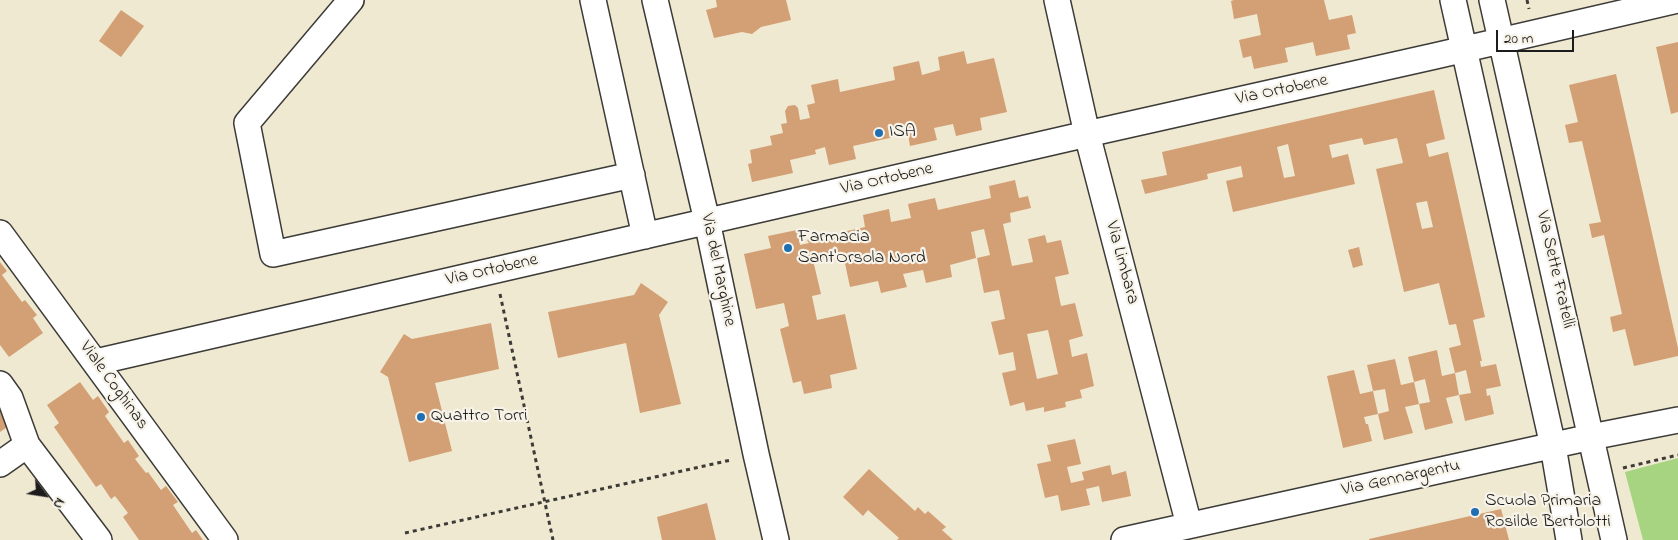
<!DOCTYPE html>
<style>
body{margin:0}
#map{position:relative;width:1678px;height:540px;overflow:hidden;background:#f0e9d1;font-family:"Indie Flower",sans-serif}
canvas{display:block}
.north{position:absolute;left:20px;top:470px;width:50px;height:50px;-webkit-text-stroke:4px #f7f3e8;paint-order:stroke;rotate:121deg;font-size:14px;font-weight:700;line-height:20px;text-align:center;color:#1c1c1c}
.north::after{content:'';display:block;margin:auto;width:18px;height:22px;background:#1c1c1c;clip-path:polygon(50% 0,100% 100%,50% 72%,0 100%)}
.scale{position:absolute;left:1496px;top:30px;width:78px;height:22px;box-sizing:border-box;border:2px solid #1c1c1c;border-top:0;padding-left:6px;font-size:15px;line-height:18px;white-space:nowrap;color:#1c1c1c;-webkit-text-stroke:4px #f7f3e8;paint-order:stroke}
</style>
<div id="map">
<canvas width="1678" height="540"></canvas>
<div class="north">N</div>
<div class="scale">20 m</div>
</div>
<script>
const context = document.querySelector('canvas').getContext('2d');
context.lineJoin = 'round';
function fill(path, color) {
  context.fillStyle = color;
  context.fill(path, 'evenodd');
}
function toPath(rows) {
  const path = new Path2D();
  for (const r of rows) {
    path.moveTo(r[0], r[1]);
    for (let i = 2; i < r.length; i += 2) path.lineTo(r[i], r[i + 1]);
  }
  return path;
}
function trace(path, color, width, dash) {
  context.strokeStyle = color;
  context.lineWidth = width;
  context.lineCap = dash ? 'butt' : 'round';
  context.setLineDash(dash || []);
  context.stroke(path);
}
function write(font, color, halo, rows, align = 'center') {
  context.font = font + ' "Indie Flower",sans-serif';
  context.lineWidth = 4.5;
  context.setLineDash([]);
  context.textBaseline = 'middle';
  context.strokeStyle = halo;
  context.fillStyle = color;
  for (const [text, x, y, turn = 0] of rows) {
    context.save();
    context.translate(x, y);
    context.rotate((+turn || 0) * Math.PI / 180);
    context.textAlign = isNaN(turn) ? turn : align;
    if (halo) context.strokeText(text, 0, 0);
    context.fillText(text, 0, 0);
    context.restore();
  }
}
fill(toPath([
 [1678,458,1678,540,1643,540,1625,472]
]), '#a7d480');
fill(toPath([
 [716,0,786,0,791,20,761,27,752,34,742,32,714,38,706,10,717,7],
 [1234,0,1324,0,1329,20,1352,15,1356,33,1347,35,1350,49,1316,56,1313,42,1285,48,1288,62,1254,69,1251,56,1243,58,1239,40,1261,35,1257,14,1234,19,1231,1],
 [121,10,144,26,121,57,99,41],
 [1678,42,1678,112,1671,114,1656,47],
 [964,51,967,64,994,58,1007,112,980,118,982,130,956,136,953,124,934,128,937,140,910,146,908,134,853,146,856,159,829,165,825,147,815,150,816,154,790,160,793,173,752,182,748,164,752,163,750,150,772,145,770,136,783,133,781,124,787,123,785,111,788,106,795,105,798,108,800,120,810,118,807,105,815,103,811,85,838,79,840,92,895,80,893,67,919,61,922,75,940,70,938,57],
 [1616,74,1678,348,1678,356,1634,366,1625,329,1613,332,1610,317,1622,314,1604,235,1592,238,1589,224,1601,222,1582,141,1569,143,1565,125,1578,122,1569,85],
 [1434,90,1445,139,1426,144,1429,157,1448,152,1485,317,1473,320,1482,361,1480,361,1481,367,1496,364,1501,386,1486,389,1487,396,1490,395,1494,414,1465,421,1459,395,1471,393,1466,370,1455,373,1449,348,1461,345,1456,324,1449,325,1439,283,1404,292,1376,169,1403,163,1397,138,1364,145,1362,138,1329,145,1332,158,1348,154,1355,184,1233,212,1226,181,1243,177,1241,166,1207,174,1208,179,1145,194,1141,180,1167,175,1162,152],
 [1288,144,1295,176,1284,178,1277,147],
 [1427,201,1433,227,1422,229,1416,203],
 [1015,180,1019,198,1028,196,1031,208,1010,213,1011,222,1003,224,1012,266,1033,262,1028,239,1045,235,1047,243,1061,240,1069,274,1055,277,1061,306,1075,303,1083,336,1069,340,1072,357,1087,353,1094,386,1080,390,1082,398,1065,402,1066,407,1044,412,1044,407,1026,411,1024,402,1010,406,1002,373,1016,370,1013,352,999,355,991,322,1005,319,999,290,984,293,977,258,990,255,984,229,971,232,976,258,950,265,952,277,926,283,923,270,903,274,907,287,881,293,878,281,850,287,843,254,813,260,821,294,812,296,817,320,845,314,857,369,830,375,832,388,804,394,801,381,793,383,780,329,789,326,784,303,756,309,744,254,771,248,768,236,797,230,800,245,809,243,807,240,865,227,863,215,889,209,891,222,911,218,908,204,935,198,938,210,991,198,989,186],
 [1048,330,1058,374,1037,379,1027,334],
 [1359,247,1363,265,1353,268,1348,250],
 [0,262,7,271,2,275,22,302,25,300,37,315,33,318,43,333,9,357,0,345],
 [641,283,668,302,659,315,681,404,640,413,626,343,558,358,548,312,634,295],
 [491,323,499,369,435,383,452,451,409,462,388,377,380,372,404,334,412,339],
 [1437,350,1442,376,1455,373,1459,395,1446,398,1453,423,1425,430,1419,404,1405,407,1413,433,1384,440,1378,414,1364,417,1366,424,1368,424,1372,441,1343,448,1327,376,1354,370,1360,394,1373,391,1378,414,1389,411,1385,389,1373,391,1367,365,1395,359,1401,385,1414,382,1408,357],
 [1425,379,1430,402,1419,404,1414,382],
 [80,382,93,400,98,396,109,412,105,416,124,443,128,440,139,456,135,459,146,473,148,472,161,490,166,486,178,502,173,505,192,533,196,530,203,540,139,540,123,517,128,513,115,496,111,499,101,484,96,487,54,427,59,423,47,405],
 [0,405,13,423,0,432],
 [1075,439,1081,464,1067,467,1071,483,1084,480,1082,472,1110,465,1112,475,1126,471,1131,496,1102,502,1099,486,1086,489,1090,505,1061,511,1058,495,1045,498,1037,464,1051,461,1047,445],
 [869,469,915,511,918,507,925,514,928,511,946,527,942,530,953,540,897,540,899,538,868,510,863,516,843,497],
 [707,503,716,540,662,540,657,517],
 [1501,509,1509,540,1369,540,1369,539]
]), '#d39f74');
const minor = toPath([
 [351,0,247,123,273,254,632,175],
 [593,0,645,236],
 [655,0,707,221,756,454,776,540],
 [1057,0,1087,134,1189,525],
 [1453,0,1553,446,1569,540],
 [1492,0,1614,540],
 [0,233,225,540],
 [96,362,1087,134,1435,56,1678,0],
 [0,384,10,398,27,445,99,540],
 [0,464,27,445],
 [1124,540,1591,437,1678,420]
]);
trace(minor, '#3c3b37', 28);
trace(toPath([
 [1527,0,1529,9],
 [500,294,553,540],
 [1623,468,1678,455],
 [405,533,731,460]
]), '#3c3b37', 3, [4, 4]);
trace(minor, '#fff', 25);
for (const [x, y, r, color] of [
 [879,133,5,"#1f6fb2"],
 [788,248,5,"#1f6fb2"],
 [421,417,5,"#1f6fb2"],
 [1475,512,5,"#1f6fb2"]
]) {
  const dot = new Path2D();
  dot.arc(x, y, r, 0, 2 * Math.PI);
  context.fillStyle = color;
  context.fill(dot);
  trace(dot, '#f7f3e8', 2);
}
write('18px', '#1c1c1c', '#f7f3e8', [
 ["Via Ortobene",1282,91,-12],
 ["Via Ortobene",887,180,-13],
 ["Via Limbara",1121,263,75],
 ["Via del Marghine",717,270,78],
 ["Via Sette Fratelli",1554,270,77],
 ["Via Ortobene",492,271,-13],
 ["Viale Coghinas",113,386,54],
 ["Via Gennargentu",1401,479,-12]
]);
write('18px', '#1c1c1c', '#f7f3e8', [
 ["ISA",889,133],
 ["Farmacia",798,238],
 ["Sant'Orsola Nord",798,259],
 ["Quattro Torri",431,417],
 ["Scuola Primaria",1485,502],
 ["Rosilde Bertolotti",1485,523]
], 'left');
</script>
